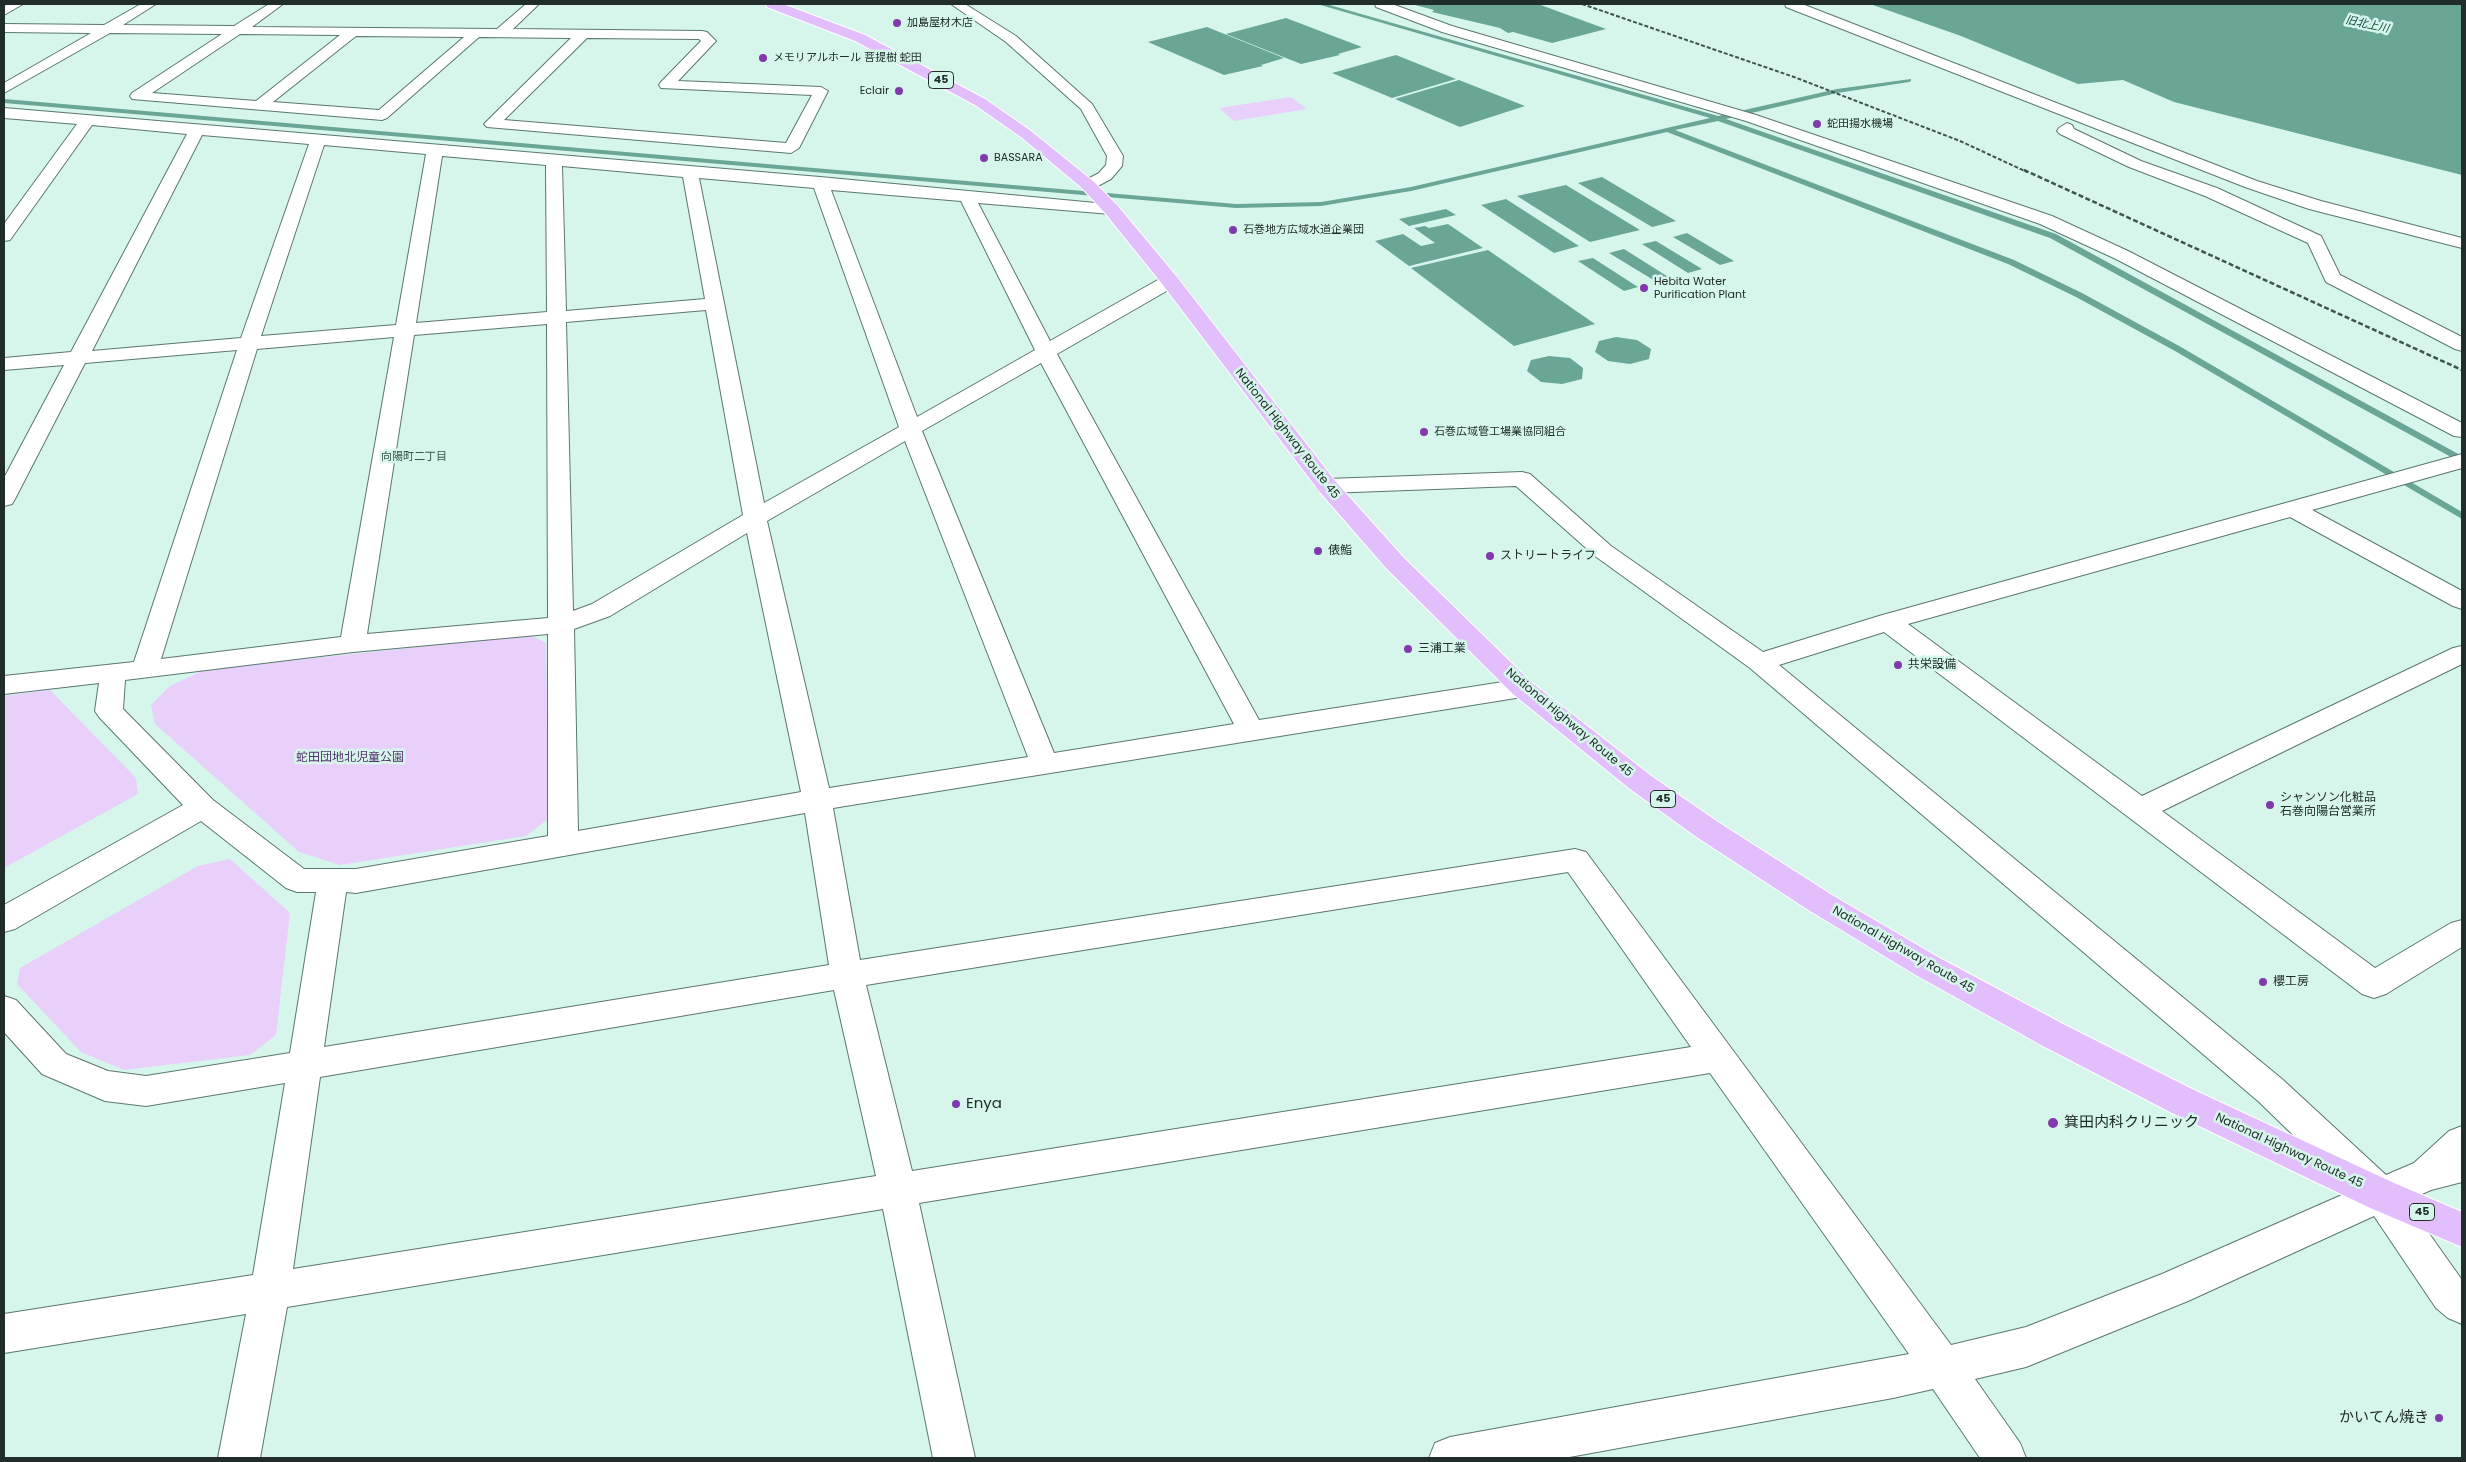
<!DOCTYPE html>
<meta charset="utf-8">
<style>
body{margin:0}
#map{position:relative;width:2466px;height:1462px;overflow:hidden;background:#d6f6ec;font-family:Poppins,sans-serif}
canvas{display:block}
.frame{position:absolute;inset:0;border:5px solid #212d2a;pointer-events:none}
</style>
<div id="map">
<canvas width="2466" height="1462"></canvas>
<div class="frame"></div>
</div>
<script>
const context = document.querySelector('canvas').getContext('2d');
context.lineJoin = 'round';
function fill(path, color) {
  context.fillStyle = color;
  context.fill(path, 'evenodd');
}
function toPath(rows) {
  const path = new Path2D();
  for (const r of rows) {
    path.moveTo(r[0], r[1]);
    for (let i = 2; i < r.length; i += 2) path.lineTo(r[i], r[i + 1]);
  }
  return path;
}
function trace(path, color, width, dash) {
  context.strokeStyle = color;
  context.lineWidth = width;
  context.lineCap = dash ? 'butt' : 'round';
  context.setLineDash(dash || []);
  context.stroke(path);
}
function write(font, color, halo, rows, align = 'center') {
  context.font = font + ' Poppins,"Noto Sans JP",sans-serif';
  context.lineWidth = 5;
  context.setLineDash([]);
  context.textBaseline = 'middle';
  context.strokeStyle = halo;
  context.fillStyle = color;
  for (const [text, x, y, turn = 0] of rows) {
    context.save();
    context.translate(x, y);
    context.rotate((+turn || 0) * Math.PI / 180);
    context.textAlign = isNaN(turn) ? turn : align;
    if (halo) context.strokeText(text, 0, 0);
    context.fillText(text, 0, 0);
    context.restore();
  }
}
fill(toPath([
 [1291,97,1307,109,1234,121,1219,108],
 [530,635,546,643,548,819,526,836,340,865,299,852,155,724,151,705,170,686,204,670],
 [50,690,136,778,138,794,4,868,4,696],
 [230,859,290,913,276,1035,250,1055,124,1070,81,1052,17,984,20,968,198,866]
]), '#e8d0fa');
fill(toPath([
 [1411,4,1538,4,1606,29,1552,43,1513,32,1508,33,1500,28,1432,12,1434,10],
 [1870,4,2462,4,2462,175,2174,102,2123,80,2078,84,1961,36],
 [1286,18,1362,47,1338,54,1340,55,1301,64,1226,34],
 [1207,27,1284,58,1261,65,1263,66,1224,75,1148,42],
 [1396,55,1456,79,1392,98,1332,73],
 [1459,80,1525,106,1460,127,1395,99],
 [1602,177,1676,221,1652,227,1578,183],
 [1566,185,1640,230,1590,242,1517,196],
 [1506,199,1579,246,1554,253,1481,205],
 [1446,209,1456,215,1409,226,1399,219],
 [1448,224,1483,248,1409,266,1375,241,1403,234,1421,246,1435,243,1414,228,1425,226,1429,228],
 [1687,233,1734,261,1720,265,1673,237],
 [1656,241,1702,269,1688,273,1642,244],
 [1624,249,1670,278,1655,281,1609,253],
 [1488,250,1595,324,1514,346,1411,268],
 [1593,258,1638,287,1624,291,1578,261],
 [1616,337,1637,340,1651,349,1649,359,1630,364,1608,361,1595,352,1599,341],
 [1549,356,1570,358,1583,368,1582,379,1562,384,1541,382,1527,371,1531,360]
]), '#69a695');
fill(toPath([
 [1317,4,1326,4,1718,116,1837,89,1911,79,1911,81,1909,82,1837,93,1726,119,2056,234,2462,456,2462,463,2050,238,1718,121,1675,130,2014,260,2082,293,2181,347,2462,512,2462,519,2175,351,2076,297,2008,264,1667,132,1411,191,1321,206,1236,208,4,103,4,99,1236,204,1321,202,1411,187,1710,118,1317,4]
]), '#69a695');
const minor = toPath([
 [8,4,23,4,4,15,4,6,8,4],
 [141,4,156,4,123,25,234,26,269,4,283,4,252,27,497,29,526,4,539,4,513,29,702,31,707,32,716,41,678,81,821,87,828,91,799,148,791,153,487,127,484,124,487,121,571,38,479,37,387,118,382,120,132,99,130,96,132,93,222,34,110,33,4,93,4,83,91,33,4,32,4,24,104,25,141,4],
 [240,34,340,35,256,101,152,93,240,34],
 [356,36,464,37,379,110,273,102,356,36],
 [587,38,699,39,701,41,661,82,659,85,661,88,812,95,786,143,504,120,587,38],
 [951,4,965,4,1016,36,1092,104,1123,156,1122,166,1111,179,1094,188,1082,188,1080,185,1082,182,1099,173,1106,165,1107,156,1081,109,1006,42,951,4],
 [1375,4,1392,4,1452,26,1756,115,2052,216,2128,251,2462,423,2462,437,2454,436,2116,259,2040,224,1746,121,1442,32,1376,7,1375,4],
 [1785,4,1802,4,2257,181,2321,201,2462,238,2462,248,2309,209,2245,187,1786,7,1785,4],
 [4,108,820,177,1117,205,1119,209,1117,213,1111,214,978,203,1050,341,1163,277,1177,277,1179,281,1177,285,1057,354,1259,720,1522,679,1531,682,1535,688,1531,694,1522,697,833,808,860,960,1575,849,1586,852,1951,1345,2026,1327,2162,1274,2351,1191,2258,1101,1750,668,1595,556,1516,486,1327,493,1319,491,1316,486,1319,481,1327,479,1522,472,1530,474,1611,546,1763,652,1879,616,2462,454,2462,468,2312,510,2462,591,2462,609,2453,606,2290,517,1908,624,2142,796,2453,648,2462,646,2462,664,2162,811,2375,968,2451,923,2462,920,2462,947,2386,994,2374,998,2362,994,1884,632,1779,665,2282,1079,2386,1175,2414,1163,2449,1131,2462,1126,2462,1182,2431,1190,2406,1201,2462,1280,2462,1324,2448,1318,2436,1308,2374,1216,2188,1301,2026,1367,1975,1379,2020,1443,2026,1458,1980,1458,1933,1389,1893,1398,1564,1458,1429,1458,1435,1443,1450,1437,1909,1354,1710,1073,919,1203,975,1458,933,1458,883,1209,287,1307,260,1458,218,1458,246,1314,4,1353,4,1314,253,1275,285,1083,146,1106,105,1101,42,1074,4,1032,4,996,16,1000,66,1054,108,1071,146,1076,290,1053,316,892,297,892,286,888,201,821,15,929,4,932,4,905,183,805,99,717,95,711,99,683,4,694,4,676,134,662,237,350,85,363,15,499,12,504,4,506,4,478,64,365,4,370,4,358,71,352,187,134,92,125,10,240,4,241,4,224,77,124,4,118,4,108],
 [202,135,309,144,241,338,92,351,202,135],
 [324,145,426,154,396,325,261,336,324,145],
 [442,156,546,165,547,312,416,323,442,156],
 [562,166,683,177,705,299,566,311,562,166],
 [699,178,814,188,899,427,764,503,699,178],
 [831,190,961,201,1035,350,917,417,831,190],
 [706,310,743,515,592,604,573,611,566,322,706,310],
 [547,324,548,618,367,634,414,335,547,324],
 [394,337,341,637,161,659,257,349,394,337],
 [1041,363,1234,724,1054,753,922,431,1041,363],
 [905,441,1028,757,829,788,767,521,905,441],
 [747,533,801,792,578,831,574,629,610,616,747,533],
 [548,634,548,836,356,869,304,869,213,800,123,709,125,680,353,652,548,634],
 [805,813,829,965,324,1047,346,892,356,893,805,813],
 [1568,872,1691,1047,912,1171,866,985,1568,872],
 [834,990,876,1176,293,1269,320,1077,834,990],
 [2067,123,2072,125,2074,129,2141,161,2217,188,2321,236,2340,275,2462,337,2462,351,2455,349,2326,282,2308,243,2205,196,2129,167,2060,134,2057,131,2059,128,2067,123]
]);
const highway = toPath([
 [766,4,783,4,865,35,985,99,1031,131,1094,182,1117,205,1177,277,1335,481,1404,558,1531,682,1650,775,1718,822,1832,895,1936,956,2065,1025,2194,1090,2394,1183,2462,1212,2462,1247,2368,1207,2170,1112,2041,1045,1914,974,1810,911,1698,838,1630,789,1513,694,1386,568,1319,491,1163,285,1105,213,1082,188,1021,137,975,105,855,41,767,7,766,4]
]);
trace(minor, '#5b776f', 2);
trace(highway, '#fff', 2);
fill(minor, '#fff');
fill(highway, '#e2bffc');
trace(toPath([
 [1582,4,1794,77,1960,141,2027,172]
]), '#42524e', 2, [4, 2]);
trace(toPath([
 [2024,170,2462,370]
]), '#42524e', 2.5, [5, 2.5]);
for (const [x, y, r, color] of [
 [897,23,5,"#8139ab"],
 [763,58,5,"#8139ab"],
 [899,91,5,"#8139ab"],
 [1817,124,5,"#8139ab"],
 [984,158,5,"#8139ab"],
 [1233,230,5,"#8139ab"],
 [1644,288,5,"#8139ab"],
 [1424,432,5,"#8139ab"],
 [1318,551,5,"#8139ab"],
 [1490,556,5,"#8139ab"],
 [1408,649,5,"#8139ab"],
 [1898,665,5,"#8139ab"],
 [2270,805,5,"#8139ab"],
 [2263,982,5,"#8139ab"],
 [956,1104,5,"#8139ab"],
 [2053,1123,6,"#8139ab"],
 [2439,1418,5,"#8139ab"]
]) {
  const dot = new Path2D();
  dot.arc(x, y, r, 0, 2 * Math.PI);
  context.fillStyle = color;
  context.fill(dot);
  trace(dot, '#d6f6ec', 2);
}
write('11px', '#212d2a', '#d6f6ec', [
 ["加島屋材木店",907,23],
 ["メモリアルホール 菩提樹 蛇田",773,58],
 ["Eclair",889,91,"right"],
 ["蛇田揚水機場",1827,124],
 ["BASSARA",994,158],
 ["石巻地方広域水道企業団",1243,230],
 ["Hebita Water",1654,282],
 ["Purification Plant",1654,295],
 ["石巻広域管工場業協同組合",1434,432]
], 'left');
write('italic 11px', '#11463a', '#d6f6ec', [
 ["旧北上川",2367,25,12]
]);
for (const [x, y, w] of [
 [941,80,25],
 [1663,799,25],
 [2422,1212,25]
]) {
  const box = new Path2D();
  box.roundRect(x - w / 2, y - 8.5, w, 17, 4);
  context.fillStyle = '#d6f6ec';
  context.fill(box);
  trace(box, '#212d2a', 1);
}
write('bold 11px', '#212d2a', null, [
 ["45",941,80],
 ["45",1663,799],
 ["45",2422,1212]
]);
write('11px', '#3b564e', '#d6f6ec', [
 ["向陽町二丁目",414,457]
]);
write('12px', '#212d2a', '#d6f6ec', [
 ["National Highway Route 45",1287,434,52],
 ["National Highway Route 45",1569,723,40],
 ["National Highway Route 45",1903,950,30],
 ["National Highway Route 45",2289,1151,25]
]);
write('12px', '#212d2a', '#d6f6ec', [
 ["俵鮨",1328,551],
 ["ストリートライフ",1500,556],
 ["三浦工業",1418,649],
 ["共栄設備",1908,665],
 ["シャンソン化粧品",2280,798],
 ["石巻向陽台営業所",2280,812],
 ["櫻工房",2273,982]
], 'left');
write('12px', '#54336b', '#d6f6ec', [
 ["蛇田団地北児童公園",350,758]
]);
write('15px', '#212d2a', '#d6f6ec', [
 ["Enya",966,1104],
 ["箕田内科クリニック",2064,1123],
 ["かいてん焼き",2429,1418,"right"]
], 'left');
</script>
